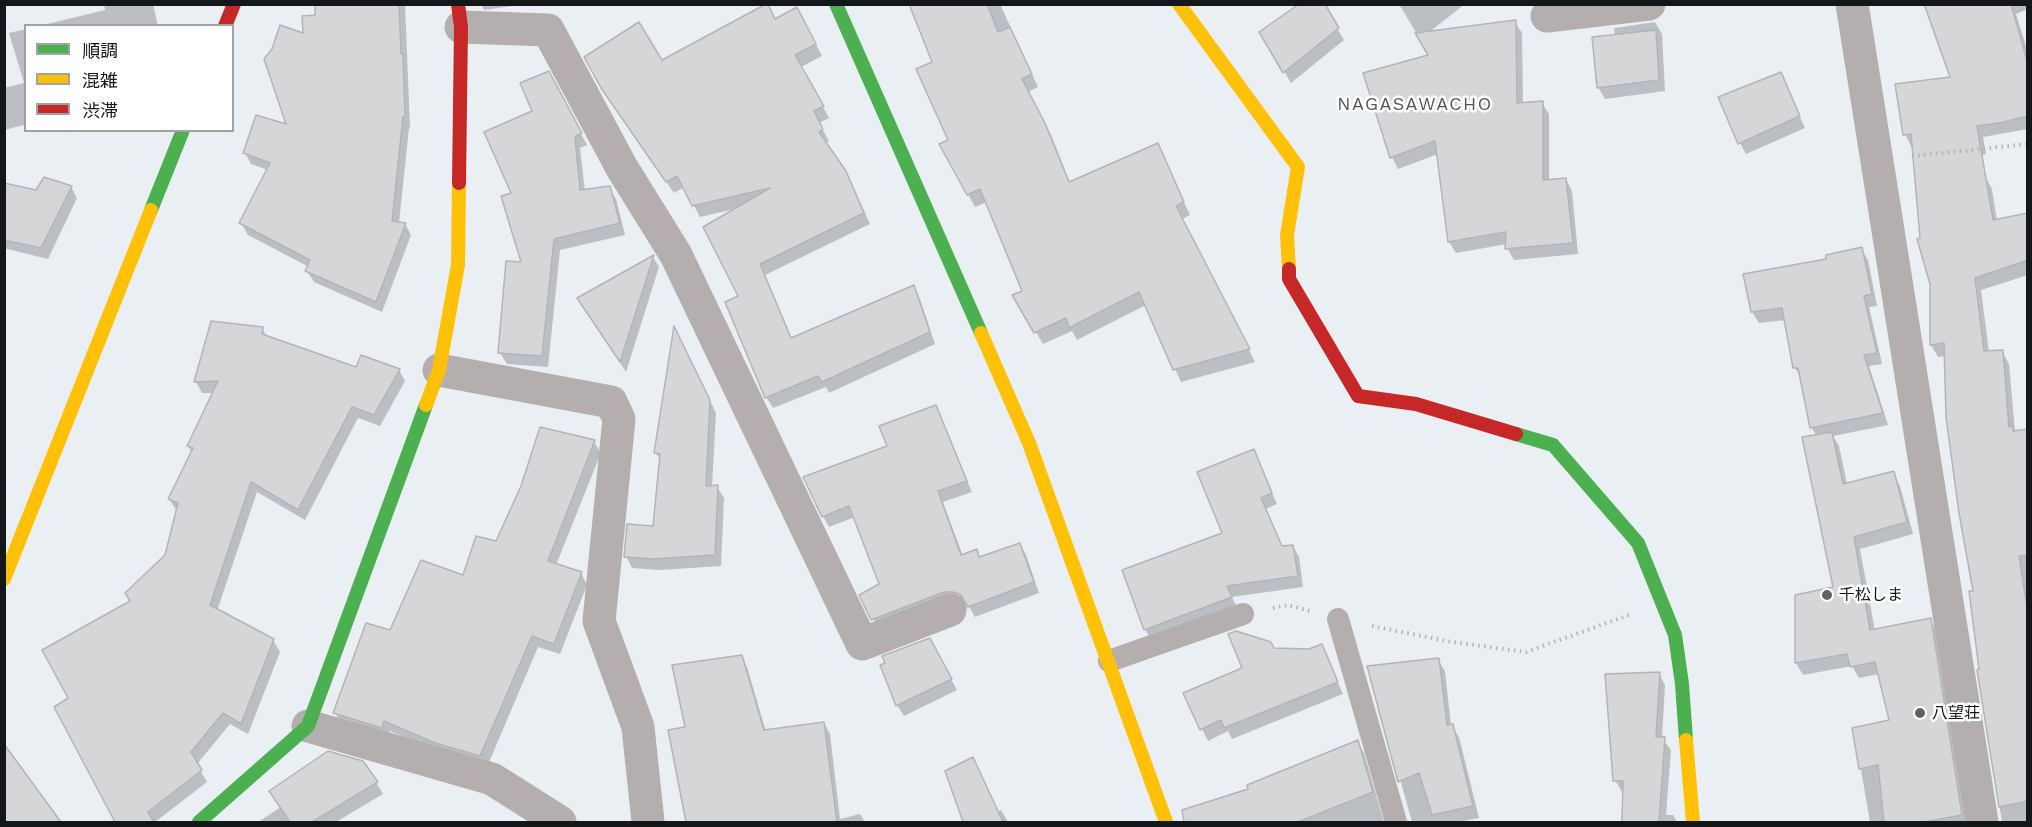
<!DOCTYPE html>
<meta charset="utf-8">
<style>
body{margin:0}
#map{position:relative;width:2032px;height:827px;overflow:hidden;background:#eaeff4;font-family:"Work Sans","Noto Sans JP",sans-serif}
canvas{display:block}
.frame{position:absolute;inset:0;border:6px solid #14171a;pointer-events:none}
.legend{position:absolute;left:24px;top:24px;width:210px;height:108px;box-sizing:border-box;background:#fff;border:2px solid #a1a2a3;margin:0;padding:8px 10px;list-style:none;font-size:18px;color:#14171a}
.legend li{display:flex;align-items:center;gap:12px;height:30px}
.legend b{width:30px;border:2px solid #a1a2a3}
</style>
<div id="map">
<canvas width="2032" height="827"></canvas>
<div class="frame"></div>
<ul class="legend">
<li><b style="height:8px;background:#4caf50"></b>順調</li>
<li><b style="height:8px;background:#ffc107"></b>混雑</li>
<li><b style="height:8px;background:#c62828"></b>渋滞</li>
</ul>
</div>
<script>
const context = document.querySelector('canvas').getContext('2d');
context.lineJoin = 'round';
function fill(path, color) {
  context.fillStyle = color;
  context.fill(path, 'evenodd');
}
function toPath(rows) {
  const path = new Path2D();
  for (const r of rows) {
    path.moveTo(r[0], r[1]);
    for (let i = 2; i < r.length; i += 2) path.lineTo(r[i], r[i + 1]);
  }
  return path;
}
function trace(path, color, width, dash) {
  context.strokeStyle = color;
  context.lineWidth = width;
  context.lineCap = dash ? 'butt' : 'round';
  context.setLineDash(dash || []);
  context.stroke(path);
}
function write(font, color, halo, rows, align = 'center') {
  context.font = font + ' "Work Sans","Noto Sans JP",sans-serif';
  context.lineWidth = 5;
  context.setLineDash([]);
  context.textBaseline = 'middle';
  context.strokeStyle = halo;
  context.fillStyle = color;
  for (const [text, x, y, turn = 0] of rows) {
    context.save();
    context.translate(x, y);
    context.rotate((+turn || 0) * Math.PI / 180);
    context.textAlign = isNaN(turn) ? turn : align;
    if (halo) context.strokeText(text, 0, 0);
    context.fillText(text, 0, 0);
    context.restore();
  }
}
fill(toPath([
 [104,4,153,4,158,26,39,26,105,10],
 [316,4,405,4,410,128,409,128,399,223,405,224,411,235,382,312,314,282,307,271,309,267,248,235,241,223,268,170,251,164,245,153,288,127,304,35,317,17],
 [481,4,520,4,520,5,484,10],
 [911,4,1000,4,1038,87,1028,92,1052,137,1070,183,1157,145,1190,215,1182,219,1255,362,1181,382,1146,305,1077,340,1072,331,1043,344,1015,296,1024,292,987,202,975,207,941,145,950,140,934,63],
 [1323,4,1344,40,1291,83,1261,33],
 [1399,4,1465,4,1428,33,1515,22,1522,33,1523,104,1542,103,1549,114,1549,181,1566,179,1572,191,1578,254,1514,260,1507,248,1507,244,1456,253,1449,242,1438,154,1398,169,1392,157,1430,56],
 [1925,4,2028,4,2028,9,2016,14,2028,52,2028,129,1983,137,1986,154,1921,173,1914,146,1911,146,1905,134,1952,78],
 [775,20,803,20,822,56,801,67,829,118,819,123,829,141,825,143,852,184,870,224,765,275,792,339,913,287,920,299,935,344,829,393,826,387,773,408,766,397,740,297,734,209,700,217,684,187,674,193,602,88,662,62],
 [1655,22,1662,34,1665,91,1605,99,1598,87,1615,36,1614,28],
 [26,29,26,127,24,125,4,130,4,88,24,83,9,33],
 [1780,74,1805,128,1746,154,1740,143],
 [555,85,587,145,580,148,585,191,609,188,616,199,625,235,560,250,548,367,507,364,500,353,523,263,513,194,534,111],
 [1985,176,1992,189,1997,221,2028,214,2028,275,1981,290,1989,352,2002,351,2009,364,2015,432,2028,431,2028,822,2002,822,1978,671,1981,670,1974,592,1946,356,1938,357,1931,345],
 [4,184,37,192,71,187,77,198,48,259,7,249,4,245],
 [1861,249,1868,260,1877,306,1869,307,1882,364,1869,366,1888,425,1833,436,1839,446,1847,484,1893,473,1900,486,1913,534,1860,549,1875,631,1930,619,1937,632,1967,822,1870,822,1854,729,1891,721,1879,674,1859,678,1852,666,1803,675,1796,663,1835,588,1817,436,1811,427,1802,380,1795,368,1786,320,1759,323,1752,312,1828,260],
 [653,257,659,267,626,372,579,299],
 [262,328,267,337,356,369,399,370,405,381,380,426,358,418,305,520,257,492,217,611,273,640,280,652,248,734,230,724,197,764,207,782,155,822,116,822,56,707,70,699,132,602,166,556,177,511,169,499,192,453,188,446,215,393,202,393,196,382],
 [680,339,716,413,712,487,717,487,724,498,721,566,660,570,632,568,626,556,654,527,661,461,656,453],
 [935,407,972,492,943,502,963,556,976,551,980,558,1020,544,1026,555,1039,593,975,617,969,606,961,602,879,630,861,595,881,585,855,517,829,527,823,516,889,446],
 [594,442,601,453,556,565,581,573,587,585,560,654,538,647,487,767,443,754,390,731,389,738,341,724,335,712,391,632,464,577],
 [1253,450,1277,504,1266,509,1282,548,1293,546,1299,557,1303,587,1232,597,1237,608,1151,640,1145,629,1224,534],
 [1321,646,1343,694,1232,739,1228,731,1208,741,1185,694,1244,668,1274,650,1309,650],
 [936,651,957,690,904,716,897,705],
 [741,656,747,667,766,732,824,723,830,734,840,819,860,814,865,822,688,822,669,732,687,728],
 [1438,660,1445,671,1451,725,1459,737,1479,818,1457,822,1412,822,1369,668],
 [1659,673,1665,685,1662,738,1671,750,1666,815,1673,815,1677,822,1623,822,1624,792,1622,792,1615,780],
 [1358,742,1364,753,1384,822,1211,822,1205,804,1250,790],
 [9,753,59,822,4,822,4,759],
 [973,759,998,812,1001,810,1008,822,965,822,947,772],
 [376,782,383,794,336,822,258,822,281,807]
]), '#0003');
const building = toPath([
 [315,4,399,4,401,54,403,54,405,117,403,117,392,221,406,223,376,302,305,271,310,260,239,223,270,163,243,153,256,115,286,124,264,59,272,49,280,25,303,33,302,16,315,15,315,4],
 [766,4,768,4,775,19,797,7,816,44,795,55,824,106,814,111,823,129,819,132,846,171,864,213,760,264,791,338,914,285,930,332,822,382,818,376,765,398,725,302,738,296,703,227,770,188,692,206,677,176,666,182,601,88,584,57,639,22,662,60,766,4],
 [909,4,987,4,998,32,1010,27,1032,74,1022,79,1045,123,1069,182,1158,143,1184,202,1176,206,1250,349,1173,370,1139,292,1069,328,1066,318,1034,333,1012,295,1022,291,980,189,967,195,939,144,948,140,916,69,932,62,909,4],
 [1299,4,1325,4,1339,28,1283,73,1259,32,1299,4],
 [1924,4,2011,4,2028,64,2028,116,1999,123,1977,126,1993,220,2028,213,2028,260,1975,278,1984,351,2003,350,2009,427,2013,426,2013,431,2028,429,2028,555,2019,556,2028,613,2028,801,1999,807,1977,670,1979,669,1969,591,1973,591,1959,513,1946,417,1944,343,1930,345,1930,284,1917,239,1920,238,1911,134,1903,135,1895,84,1950,77,1924,4],
 [1516,20,1517,103,1543,101,1543,180,1566,178,1573,243,1505,249,1506,232,1448,242,1435,141,1390,158,1363,73,1428,55,1415,33,1516,20],
 [1656,30,1659,80,1597,88,1592,37,1656,30],
 [549,71,582,133,575,137,580,190,610,186,620,223,554,239,542,356,498,353,506,261,521,262,501,196,511,193,484,132,532,111,520,83,549,71],
 [1781,72,1800,116,1738,144,1718,97,1781,72],
 [44,177,72,186,41,248,4,240,4,183,36,190,44,177],
 [1862,247,1872,294,1864,296,1877,353,1864,355,1883,413,1810,428,1798,368,1793,368,1782,308,1751,312,1743,274,1826,259,1826,255,1862,247],
 [654,255,620,362,577,298,654,255],
 [211,321,263,327,262,334,356,367,361,355,400,369,374,415,352,407,298,510,251,482,210,605,274,639,241,724,223,713,191,752,202,770,148,812,154,822,115,822,54,707,68,698,42,650,130,601,125,593,165,555,178,503,168,499,193,448,187,446,218,381,194,382,211,321],
 [674,326,710,400,706,486,718,485,715,555,653,559,624,557,627,524,653,526,660,454,654,453,674,326],
 [936,405,967,481,938,491,961,555,977,549,979,557,1020,543,1034,582,968,607,961,595,953,592,944,592,871,620,859,595,879,584,849,506,822,517,803,477,887,446,879,426,936,405],
 [540,427,595,440,548,561,582,572,554,644,532,636,480,756,435,743,384,721,382,728,333,713,366,623,390,630,421,560,463,575,476,536,496,541,521,486,540,427],
 [1832,432,1843,484,1894,471,1907,522,1854,537,1870,630,1931,618,1962,815,1923,822,1884,822,1878,765,1859,769,1852,728,1889,720,1875,662,1850,667,1847,654,1795,663,1795,595,1833,587,1802,437,1832,432],
 [1254,449,1272,493,1261,498,1282,546,1293,545,1298,576,1227,586,1232,597,1144,630,1122,570,1222,533,1197,472,1254,449],
 [1236,631,1271,642,1274,648,1309,649,1322,644,1338,682,1224,728,1221,720,1200,730,1183,693,1242,668,1228,634,1236,631],
 [930,638,952,679,896,706,880,665,885,663,882,656,930,638],
 [742,655,764,730,824,722,837,822,686,822,668,730,685,727,672,665,742,655],
 [1439,658,1447,725,1453,724,1473,806,1432,815,1419,773,1398,782,1367,666,1439,658],
 [1660,672,1656,737,1665,737,1659,822,1622,822,1623,781,1613,781,1605,674,1660,672],
 [1358,740,1373,792,1298,822,1184,822,1182,810,1248,789,1247,785,1358,740],
 [4,744,61,822,4,822,4,744],
 [328,751,363,761,378,782,312,822,290,822,269,791,328,751],
 [973,757,1003,822,963,822,945,771,973,757]
]);
fill(building, '#d6d6d9');
trace(building, '#b4b4b7', 1.5);
trace(toPath([
 [1912,156,2028,144],
 [1273,608,1288,605,1310,611],
 [1372,626,1452,642,1526,652,1629,615]
]), '#b4b3b3', 4, [1.5, 4.5]);
trace(toPath([
 [1338,619,1396,822],
 [1109,661,1243,614]
]), '#b4aeae', 22);
trace(toPath([
 [1852,4,1982,822],
 [1547,16,1649,4],
 [461,27,548,30,622,168,676,255,862,644,950,610],
 [439,370,611,402,619,419,599,621,638,727,648,822],
 [308,726,492,779,560,822]
]), '#b4aeae', 33);
trace(toPath([
 [836,4,981,333],
 [151,210,183,130],
 [1516,434,1553,445,1638,543,1675,635,1682,684,1686,740],
 [199,822,308,726,426,405]
]), '#4caf50', 14);
trace(toPath([
 [1179,4,1298,167,1287,235,1289,269],
 [981,333,1029,443,1166,822],
 [426,405,439,370,458,265,459,183],
 [4,579,151,210],
 [1686,740,1693,822]
]), '#ffc107', 14);
trace(toPath([
 [458,4,461,27,459,183],
 [225,26,234,4],
 [1289,269,1289,279,1358,396,1416,404,1516,434]
]), '#c62828', 14);
for (const [x, y, r, color] of [
 [1827,595,6,"#5f6366"],
 [1920,713,6,"#5f6366"]
]) {
  const dot = new Path2D();
  dot.arc(x, y, r, 0, 2 * Math.PI);
  context.fillStyle = color;
  context.fill(dot);
  trace(dot, '#fff', 2);
}
write('16px', '#14171a', '#fff', [
 ["千松しま",1839,595],
 ["八望荘",1932,713]
], 'left');
context.letterSpacing = '1.5px';
write('18px', '#50565d', '#fff', [
 ["NAGASAWACHO",1415,105]
]);
context.letterSpacing = '0px';
</script>
